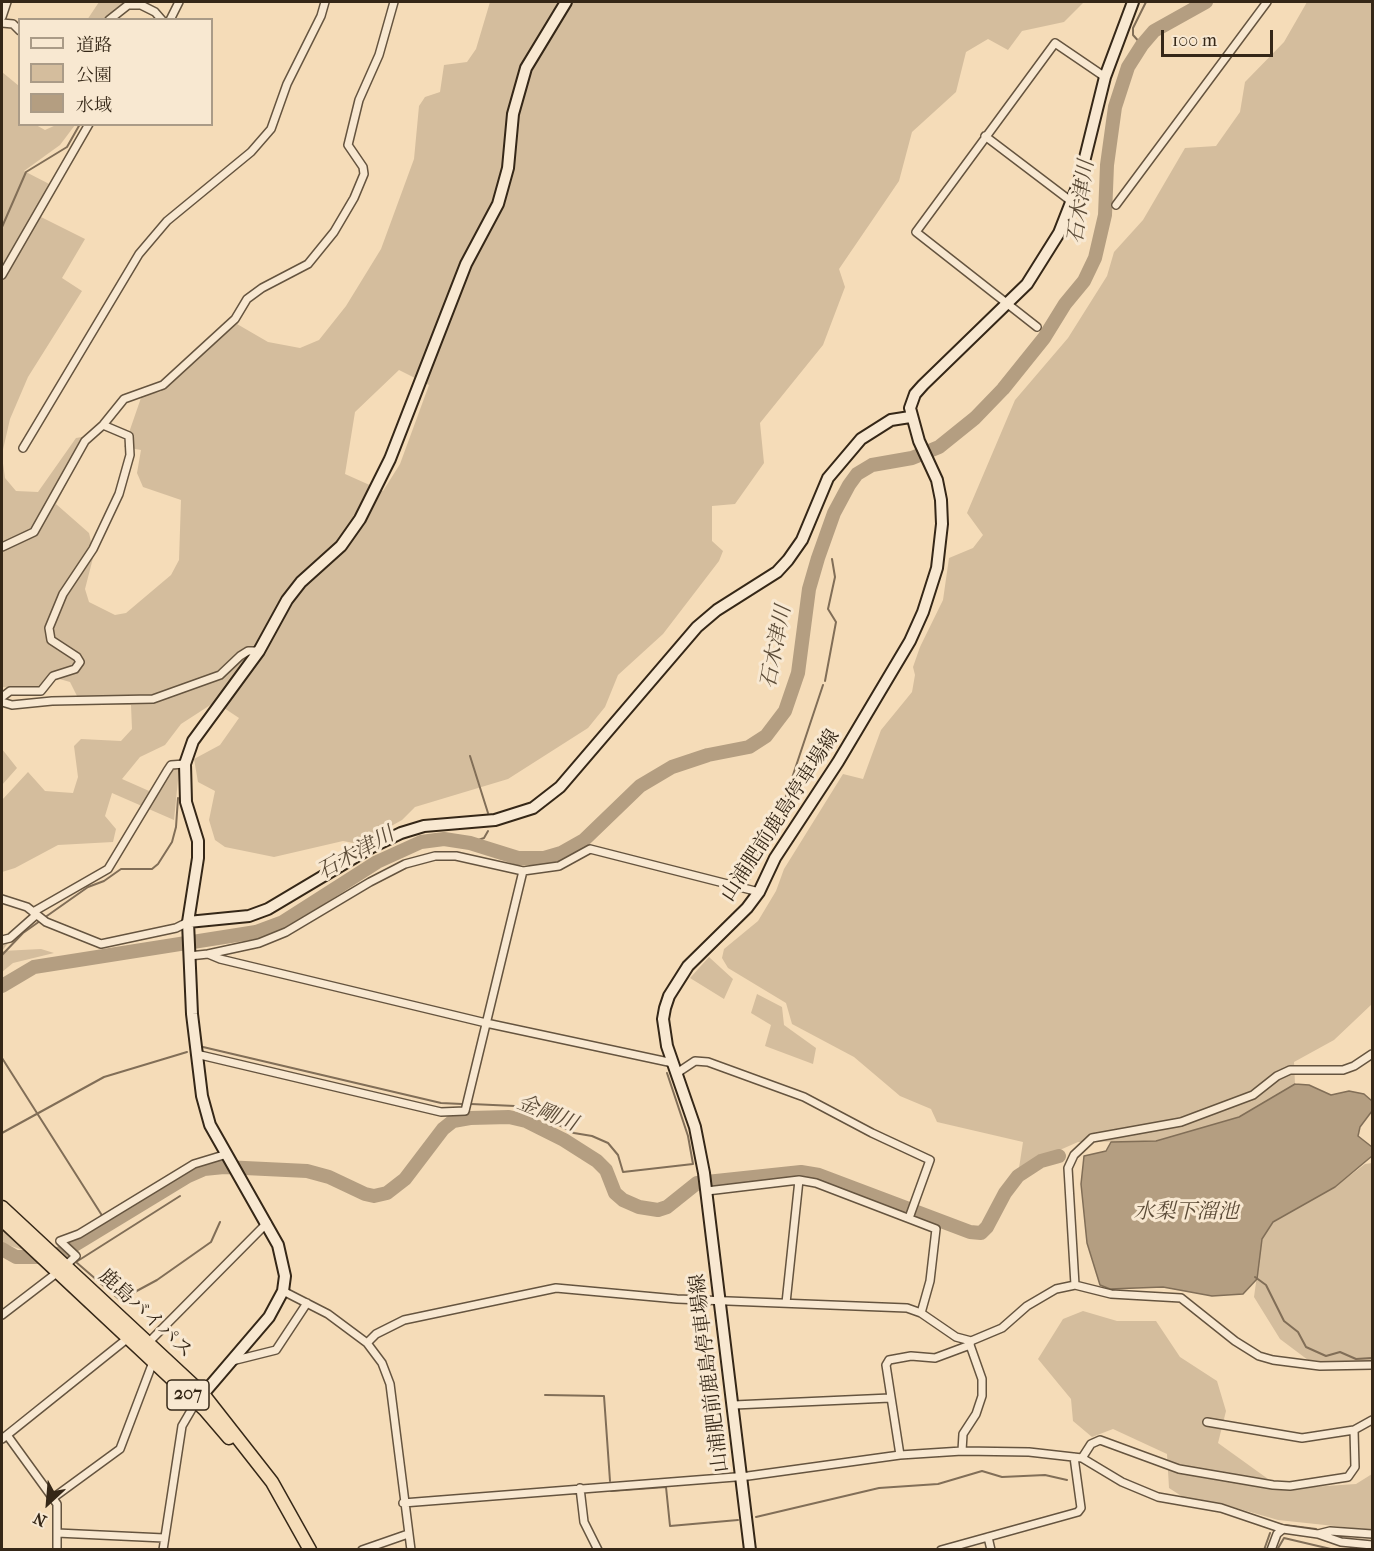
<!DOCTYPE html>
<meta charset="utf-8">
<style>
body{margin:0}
#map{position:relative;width:1374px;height:1551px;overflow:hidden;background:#f5dcb8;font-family:"IM FELL French Canon","Noto Serif JP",serif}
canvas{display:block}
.frame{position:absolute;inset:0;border:3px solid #352717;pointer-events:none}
.legend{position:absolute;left:18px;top:18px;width:195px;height:108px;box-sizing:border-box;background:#f8e8d1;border:2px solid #aa9b87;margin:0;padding:8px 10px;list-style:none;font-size:18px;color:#352717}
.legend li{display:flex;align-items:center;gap:12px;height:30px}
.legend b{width:30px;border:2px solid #aa9b87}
.north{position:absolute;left:18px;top:1473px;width:60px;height:60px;-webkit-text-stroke:4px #f8e8d1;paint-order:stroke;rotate:206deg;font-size:16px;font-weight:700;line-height:24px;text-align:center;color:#352717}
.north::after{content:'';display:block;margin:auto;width:21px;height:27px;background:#352717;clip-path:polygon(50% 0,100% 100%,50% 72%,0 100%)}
.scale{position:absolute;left:1161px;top:30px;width:112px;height:27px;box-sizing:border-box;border:3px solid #352717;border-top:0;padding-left:8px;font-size:18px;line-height:21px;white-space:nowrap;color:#352717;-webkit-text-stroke:4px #f8e8d1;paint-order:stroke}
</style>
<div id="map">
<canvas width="1374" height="1551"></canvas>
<div class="frame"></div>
<ul class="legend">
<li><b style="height:8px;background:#f8e8d1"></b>道路</li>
<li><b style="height:16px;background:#d4bd9d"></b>公園</li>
<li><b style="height:16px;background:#b49e81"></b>水域</li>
</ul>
<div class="north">N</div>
<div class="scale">100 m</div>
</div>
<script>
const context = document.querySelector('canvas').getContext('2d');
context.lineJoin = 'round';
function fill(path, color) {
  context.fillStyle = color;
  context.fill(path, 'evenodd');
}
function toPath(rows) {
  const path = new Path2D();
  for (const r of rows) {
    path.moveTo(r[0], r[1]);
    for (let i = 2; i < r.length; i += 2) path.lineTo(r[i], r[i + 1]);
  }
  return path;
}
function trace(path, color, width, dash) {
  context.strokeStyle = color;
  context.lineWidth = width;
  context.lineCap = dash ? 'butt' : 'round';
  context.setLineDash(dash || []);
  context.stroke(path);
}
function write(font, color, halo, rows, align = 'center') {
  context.font = font + ' "IM FELL French Canon","Noto Serif JP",serif';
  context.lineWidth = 6;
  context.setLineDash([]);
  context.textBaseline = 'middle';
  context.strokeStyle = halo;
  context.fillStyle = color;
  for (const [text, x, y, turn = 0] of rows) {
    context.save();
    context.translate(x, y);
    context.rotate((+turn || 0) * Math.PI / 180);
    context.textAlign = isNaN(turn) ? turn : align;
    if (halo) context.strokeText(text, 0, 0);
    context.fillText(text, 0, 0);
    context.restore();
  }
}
fill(toPath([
 [99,2,128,2,111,19,87,20],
 [490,2,1084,2,1064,22,1022,31,1008,50,988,39,966,52,956,92,912,132,899,181,839,269,845,287,823,345,760,423,764,463,735,504,712,506,712,541,723,551,719,561,663,634,618,675,605,707,588,728,508,779,415,807,402,820,359,844,343,841,274,857,225,847,215,840,209,820,215,791,198,782,194,759,220,745,239,718,215,702,181,724,165,745,140,757,122,779,156,794,170,769,179,770,174,820,112,793,105,816,116,829,113,842,58,845,15,868,2,872,2,800,28,772,45,791,73,793,78,777,74,746,81,739,121,741,132,729,131,705,81,704,70,682,56,678,42,692,2,687,2,456,5,478,16,491,38,492,76,438,82,437,89,440,56,504,89,533,94,554,85,589,89,602,115,615,126,613,171,575,179,560,181,500,143,487,137,473,141,450,124,447,142,395,160,392,237,324,268,342,300,348,319,340,346,306,381,249,414,159,419,106,425,97,440,92,444,65,467,62,476,49],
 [399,370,429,385,400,464,383,491,345,474,355,412],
 [1307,2,1372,2,1372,1004,1334,1040,1294,1062,1295,1084,1240,1117,1156,1141,1078,1142,1019,1168,1023,1142,937,1122,931,1109,900,1096,854,1057,792,1024,786,1003,728,968,722,958,724,949,758,921,776,891,784,869,843,774,863,779,881,730,912,692,915,675,913,667,920,647,943,600,949,558,973,548,983,535,967,513,1015,400,1068,338,1107,276,1114,252,1143,220,1185,148,1216,146,1240,112,1245,82,1284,42],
 [2,72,19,86,20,124,36,125,45,130,56,125,75,125,60,145,24,171,57,188,41,217,85,239,62,278,82,291,28,377,10,419,2,454],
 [2,749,17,768,2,785],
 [12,938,2,951,41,949,54,953,13,963,2,972,2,941],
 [709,957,733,979,724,999,690,978],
 [757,994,782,1007,784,1025,816,1048,813,1064,765,1046,771,1025,751,1013],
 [1372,1163,1372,1362,1358,1364,1308,1360,1280,1339,1254,1297,1262,1239,1273,1222,1335,1187,1365,1164],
 [2,1230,23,1250,2,1243],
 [1083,1311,1117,1321,1156,1321,1180,1357,1217,1381,1226,1411,1218,1443,1282,1489,1356,1484,1372,1474,1372,1530,1278,1520,1219,1503,1186,1499,1169,1488,1167,1454,1113,1429,1092,1437,1073,1421,1071,1399,1038,1359,1063,1319]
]), '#d4bd9d');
const water = toPath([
 [1295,1084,1309,1085,1331,1095,1349,1091,1364,1094,1372,1101,1372,1111,1360,1127,1358,1136,1372,1147,1372,1156,1335,1187,1273,1222,1262,1239,1257,1279,1243,1294,1212,1296,1163,1287,1110,1289,1100,1285,1087,1243,1081,1184,1084,1156,1106,1151,1111,1142,1156,1141,1239,1117,1295,1084]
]);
fill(water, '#b49e81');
trace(water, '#816e57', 1.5);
trace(toPath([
 [1142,45,1133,35,1133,28,1146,2],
 [2,227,26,172,67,147,80,124],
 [825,681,836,622,828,609,835,577,832,559],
 [470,756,488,813],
 [781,811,823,685],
 [470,843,484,838,488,831],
 [749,880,759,853,778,817],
 [44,918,88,887,104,881,121,869,152,869,158,864,172,842,176,827,178,798],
 [2,955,23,933,40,921],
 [203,1047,441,1103,462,1104],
 [2,1058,103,1217],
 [471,1104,515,1106,533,1111,574,1133,592,1136,608,1143,618,1155,623,1172,693,1164,688,1136,667,1073],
 [2,1133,104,1077,187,1052],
 [180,1196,76,1262,120,1300,157,1280,211,1242,220,1222],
 [63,1252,69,1257],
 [1255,1277,1266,1285,1284,1321,1298,1332,1306,1347,1326,1356,1340,1352,1356,1359,1372,1358],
 [545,1395,604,1396,610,1481],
 [611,1491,666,1487,670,1526,738,1520],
 [756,1517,879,1488,938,1484,982,1471,1002,1477,1045,1475,1067,1480],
 [1285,1525,1316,1529],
 [1264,1550,1270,1533],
 [1277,1550,1284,1538,1335,1550]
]), '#816e57', 2);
trace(toPath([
 [2,986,34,967,256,932,283,922,377,862,421,842,444,839,470,843,518,858,544,858,561,853,584,840,640,786,672,767,708,755,749,747,766,736,785,711,798,673,809,589,818,558,834,513,849,485,857,474,872,465,912,458,939,447,975,418,1003,389,1044,338,1065,304,1084,281,1095,258,1105,215,1107,165,1115,107,1128,67,1142,45,1154,31,1206,2],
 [2,1249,16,1257,50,1257,63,1252,188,1176,204,1169,224,1167,307,1171,329,1177,365,1194,374,1196,387,1193,405,1179,443,1129,453,1121,470,1118,509,1117,526,1121,564,1140,597,1161,606,1170,615,1193,623,1200,639,1207,658,1210,667,1207,697,1183,801,1172,819,1175,970,1232,981,1233,987,1227,1005,1193,1018,1176,1041,1161,1059,1156]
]), '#b49e81', 14);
const street = toPath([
 [2,17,7,2],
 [109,20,128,5,141,5,155,12,162,20],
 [170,20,179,2],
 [2,23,13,24,20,31],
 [985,136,1072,202],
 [1116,205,1267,2],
 [2,275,89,124],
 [1037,327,916,232,1055,43,1105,77],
 [23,448,139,254,167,221,251,152,271,129,287,84,321,16,325,2],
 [2,547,34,532,85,441,103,425,124,399,163,385,235,319,247,299,262,288,308,264,334,232,354,198,364,174,363,167,348,145,359,100,379,55,394,2],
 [2,697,10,691,41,691,53,676,75,669,80,662,77,657,51,640,49,628,63,594,93,549,119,494,130,455,129,436,103,425],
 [2,702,12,705,52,701,153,699,220,675,240,656,248,651,259,651],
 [2,899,27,907,46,922,101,944,176,928,188,922],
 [33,912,108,869,167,771,171,765,185,764],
 [2,940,10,938,36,915],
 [208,954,259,943,286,932,370,882,405,864,435,856,456,856,523,871,559,866,590,849,759,892],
 [189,956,208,954,220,959,486,1023,673,1063],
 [196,1054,441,1112,465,1111,523,871],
 [677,1073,695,1061,708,1062,804,1097,872,1133,930,1160,909,1218],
 [707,1191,799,1180,816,1183,936,1229,930,1281,921,1313],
 [65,1266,76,1256,60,1241,79,1234,194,1164,227,1154],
 [1075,1285,1068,1168,1074,1155,1092,1138,1181,1122,1253,1095,1277,1076,1290,1070,1343,1070,1354,1066,1372,1054],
 [283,1291,328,1314,367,1343,382,1363,390,1384,411,1550],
 [786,1303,799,1180],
 [2,1315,58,1272],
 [367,1343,376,1334,404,1320,556,1288,677,1299,907,1308,921,1313,956,1337,971,1341,1002,1328,1027,1306,1056,1289,1075,1285,1111,1294,1181,1298,1235,1341,1259,1356,1273,1360,1320,1366,1372,1365],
 [147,1344,267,1223],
 [232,1361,276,1350,307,1303],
 [734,1405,890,1398],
 [1207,1422,1302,1438,1354,1430,1372,1420],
 [7,1435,57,1504,57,1550],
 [2,1439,128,1338],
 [962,1451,963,1434,976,1414,982,1396,982,1379,970,1345],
 [900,1455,886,1365,889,1360,911,1356,935,1358,970,1345,971,1341],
 [1082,1458,1091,1444,1100,1440,1179,1469,1273,1485,1290,1486,1348,1477,1355,1467,1354,1430],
 [580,1488,584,1522,598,1550],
 [53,1498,120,1449,153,1362],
 [403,1503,748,1476,900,1455,962,1451,1029,1452,1082,1458,1122,1482,1158,1497,1221,1508,1283,1529,1318,1534,1341,1542,1372,1545],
 [57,1533,164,1538],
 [1318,1534,1330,1531,1372,1534],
 [988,1537,991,1550],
 [163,1550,182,1426,196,1402],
 [362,1550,408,1534],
 [941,1550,1078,1512,1081,1508,1074,1457],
 [1271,1550,1277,1534,1283,1529]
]);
const secondary = toPath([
 [188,922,249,916,268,909,372,847,401,833,424,826,495,820,533,808,560,787,697,627,717,610,777,572,788,560,802,540,828,478,861,439,891,420,910,417],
 [198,1400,269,1317,283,1291,285,1276,278,1245,210,1125,202,1096,192,1014,188,922,198,858,198,841,186,802,185,764,193,741,259,651,287,600,301,582,341,546,360,519,390,459,466,264,498,204,508,168,513,114,526,68,566,2],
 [750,1550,704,1173,695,1127,667,1046,663,1019,665,1008,669,996,688,966,747,908,759,892,775,858,838,762,910,641,923,612,937,568,942,524,941,500,937,480,919,441,910,408,915,394,923,385,1027,284,1059,233,1079,182,1105,77,1133,2]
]);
const highway = toPath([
 [2,1207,203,1394,272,1482,310,1550],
 [2,1220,205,1410,229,1438]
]);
trace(street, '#65543f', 10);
trace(secondary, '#352717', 14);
trace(highway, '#352717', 15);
trace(street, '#f8e8d1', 7);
trace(secondary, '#f8e8d1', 10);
trace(highway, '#f5dcb8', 12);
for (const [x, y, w] of [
 [188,1395,42]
]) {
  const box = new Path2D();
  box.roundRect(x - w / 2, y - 15, w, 30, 4.5);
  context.fillStyle = '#f8e8d1';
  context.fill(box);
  trace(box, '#352717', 1.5);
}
write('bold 18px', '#352717', null, [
 ["207",188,1395]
]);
write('20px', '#352717', '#f8e8d1', [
 ["山浦肥前鹿島停車場線",781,816,-57],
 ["鹿島バイパス",145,1314,43],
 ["山浦肥前鹿島停車場線",710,1373,-97]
]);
write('italic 21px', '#5b4b37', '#f8e8d1', [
 ["石木津川",1082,202,-82],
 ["石木津川",777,647,-79],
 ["石木津川",356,854,-29],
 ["金剛川",547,1114,22],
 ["水梨下溜池",1186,1213]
]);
</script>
